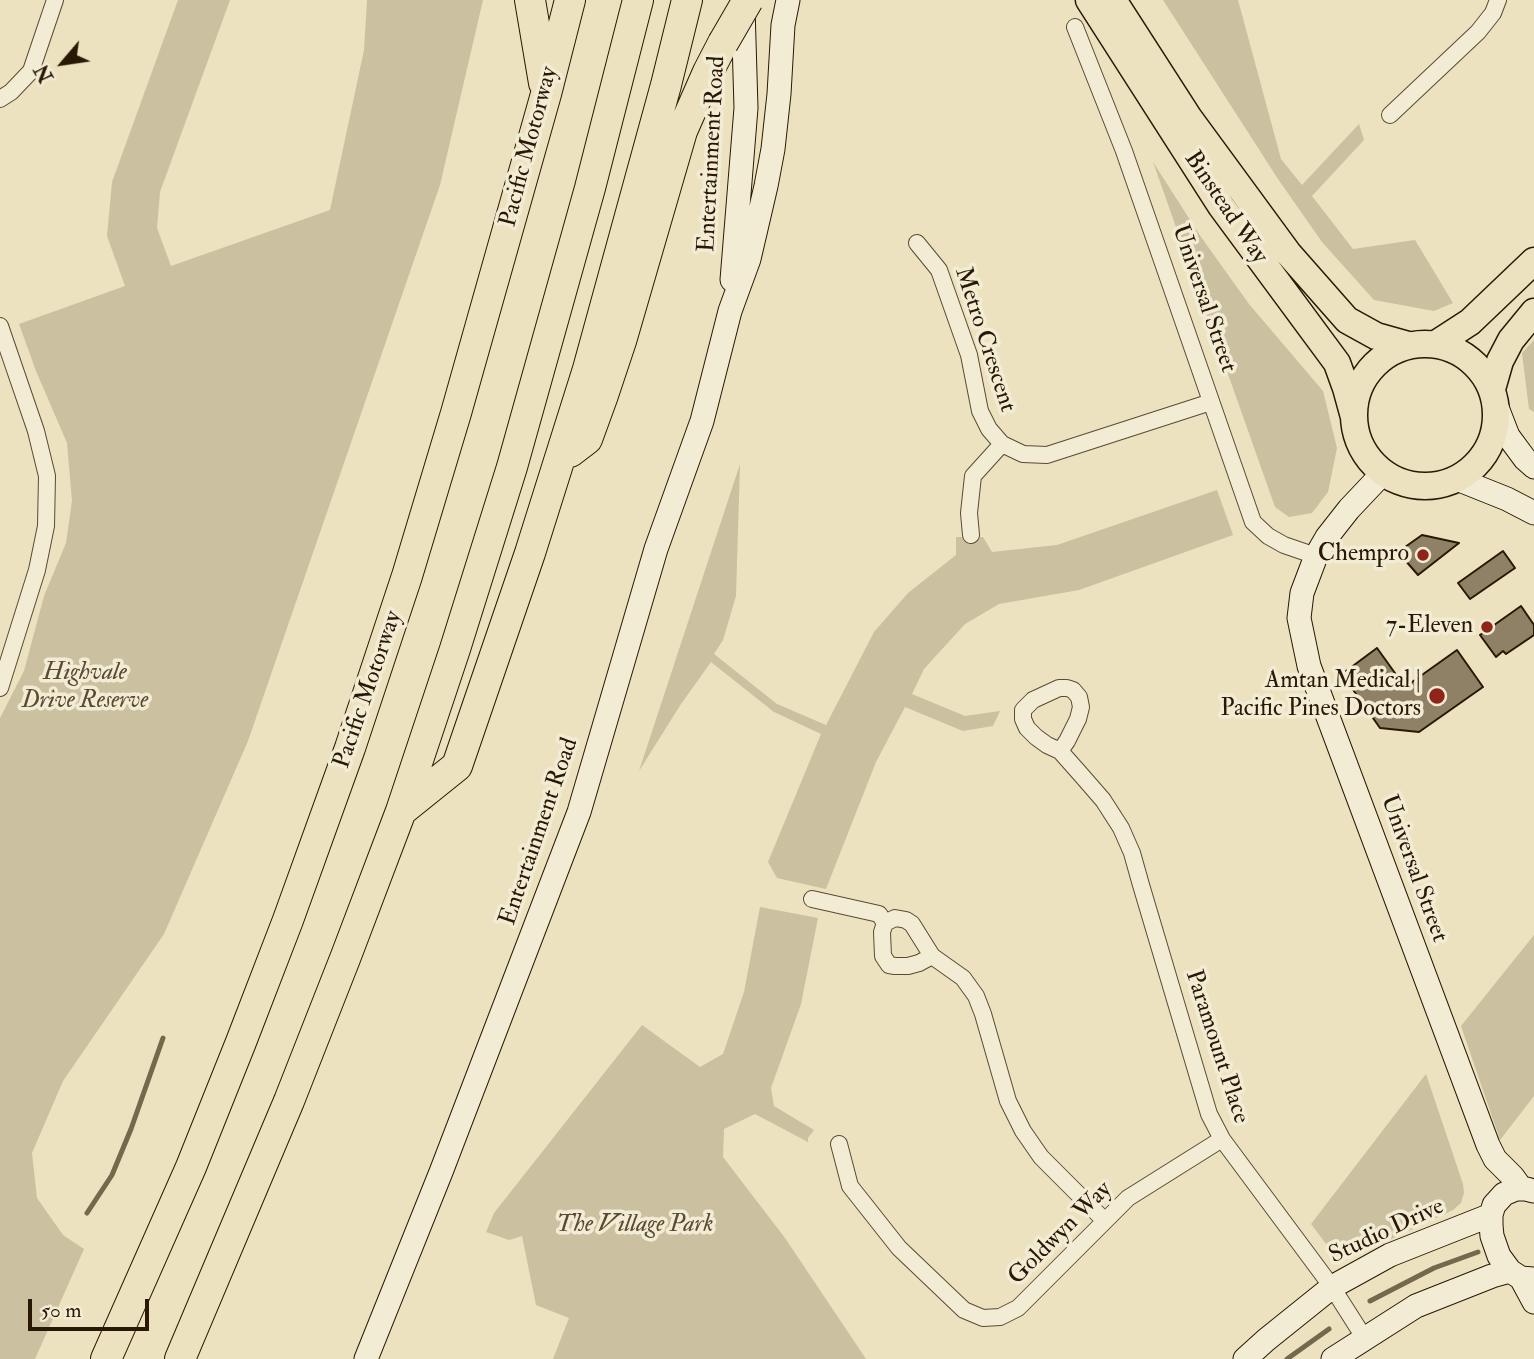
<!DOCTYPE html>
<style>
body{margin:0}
#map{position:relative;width:1534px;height:1359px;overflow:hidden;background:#ece2bf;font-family:"IM FELL Double Pica",serif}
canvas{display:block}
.north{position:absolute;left:28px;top:28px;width:70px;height:70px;-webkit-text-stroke:5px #f3ecd5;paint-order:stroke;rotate:241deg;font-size:19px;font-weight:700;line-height:28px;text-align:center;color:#291803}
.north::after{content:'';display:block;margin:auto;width:24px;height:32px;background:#291803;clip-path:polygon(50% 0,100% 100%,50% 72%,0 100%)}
.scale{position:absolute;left:28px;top:1299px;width:121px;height:32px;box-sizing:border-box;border:4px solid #291803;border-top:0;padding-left:9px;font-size:21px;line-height:24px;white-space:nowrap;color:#291803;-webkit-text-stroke:5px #f3ecd5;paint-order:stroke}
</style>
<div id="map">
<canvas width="1534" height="1359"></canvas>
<div class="north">N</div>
<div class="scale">50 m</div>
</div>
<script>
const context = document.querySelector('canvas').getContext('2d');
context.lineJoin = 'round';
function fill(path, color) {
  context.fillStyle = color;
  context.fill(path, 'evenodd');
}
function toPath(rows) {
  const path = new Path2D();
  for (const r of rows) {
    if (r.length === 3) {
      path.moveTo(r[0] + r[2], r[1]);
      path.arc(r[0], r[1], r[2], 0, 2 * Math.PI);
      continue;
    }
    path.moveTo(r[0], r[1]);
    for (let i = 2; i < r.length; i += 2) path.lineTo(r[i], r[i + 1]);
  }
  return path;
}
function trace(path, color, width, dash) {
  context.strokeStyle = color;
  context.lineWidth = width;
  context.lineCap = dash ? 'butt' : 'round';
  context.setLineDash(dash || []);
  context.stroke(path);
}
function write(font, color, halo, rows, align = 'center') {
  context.font = font + ' "IM FELL Double Pica",serif';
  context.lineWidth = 7;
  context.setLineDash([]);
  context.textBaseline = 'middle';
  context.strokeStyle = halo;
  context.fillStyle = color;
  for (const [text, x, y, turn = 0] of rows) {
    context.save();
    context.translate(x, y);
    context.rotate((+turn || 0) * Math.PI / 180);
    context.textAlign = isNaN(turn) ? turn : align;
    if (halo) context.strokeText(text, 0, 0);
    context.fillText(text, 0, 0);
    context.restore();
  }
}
fill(toPath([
 [178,0,230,0,160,192,157,228,171,266,330,210,364,50,367,0,483,0,440,185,248,741,164,934,63,1081,32,1153,37,1198,63,1235,84,1249,35,1359,0,1359,0,718,24,671,44,596,66,543,72,501,67,443,36,371,19,324,125,286,107,236,112,182],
 [1163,0,1238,0,1281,159,1302,185,1359,124,1364,140,1312,196,1353,249,1415,240,1453,303,1434,311,1374,300,1322,242,1278,179],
 [1153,162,1201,237,1249,304,1323,391,1337,448,1328,492,1312,513,1289,517,1275,507],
 [1534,340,1534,412,1529,409,1522,353],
 [740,464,736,596,723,640,714,654,777,704,826,725,874,632,908,593,956,555,956,537,983,537,992,552,1057,545,1217,490,1233,535,1079,590,999,604,965,624,924,669,912,694,965,716,1000,711,993,726,963,731,905,707,876,762,826,889,777,878,768,862,821,734,774,712,711,662,681,704,639,771],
 [760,907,818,918,801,1004,771,1088,774,1106,814,1130,808,1138,808,1142,755,1114,724,1129,723,1157,785,1238,866,1359,553,1359,569,1318,536,1305,522,1236,509,1240,486,1232,494,1213,642,1025,700,1067,723,1054,744,992],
 [1534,935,1534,1096,1500,1140,1461,1026],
 [1426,1074,1463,1184,1464,1193,1461,1203,1453,1210,1365,1251,1347,1257,1338,1256,1330,1249,1311,1224]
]), '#cbc09f');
trace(toPath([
 [87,1213,112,1175,131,1129,163,1038],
 [1370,1301,1434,1268,1478,1252],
 [1287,1359,1329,1329]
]), '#76684d', 5);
const building = toPath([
 [1422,535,1459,543,1418,575,1398,552,1422,535],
 [1503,551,1515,568,1470,599,1458,583,1503,551],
 [1521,606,1534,625,1534,635,1506,654,1503,651,1496,657,1480,635,1521,606],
 [1377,648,1405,687,1457,650,1483,687,1419,732,1380,728,1342,674,1377,648]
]);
fill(building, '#8e8165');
trace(building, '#291803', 2);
const street = toPath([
 [1075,27,1124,151,1253,522,1268,536,1284,545,1316,556],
 [0,99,11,92,31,71,55,0],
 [1390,115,1478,32,1493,13,1498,0],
 [917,243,939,270,969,355,980,411,989,429,1002,444,1023,454,1047,455,1211,402],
 [0,326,36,431,47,476,46,526,37,570,0,688],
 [971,535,969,513,973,476,1002,444],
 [1060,751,1067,741,1078,719,1081,707,1079,697,1073,690,1067,688,1059,688,1033,700,1023,710,1023,719,1027,728,1036,737,1047,745,1060,751,1083,777,1103,800,1121,828,1132,853,1141,885,1209,1114,1222,1139,1332,1287,1365,1339],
 [812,899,879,914,885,923],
 [932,956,919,963,908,966,895,966,889,965,883,956,882,932,885,923,895,918,906,920,912,924,932,956,963,978,976,996,983,1014,1008,1101,1023,1131,1041,1157,1105,1221],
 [839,1144,850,1186,899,1248,964,1310,983,1318,1000,1317,1018,1308,1128,1198,1222,1139]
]);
const secondary = toPath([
 [732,280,746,108,743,7],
 [1496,405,1508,436,1525,459,1534,467],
 [1383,473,1349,509,1327,537,1316,556,1302,593,1299,618,1309,666,1488,1145,1495,1159,1513,1177,1521,1188],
 [1457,479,1507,499,1534,513],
 [1534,1191,1526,1189,1516,1189,1504,1194,1494,1205,1491,1215,1491,1225,1492,1236,1499,1256,1510,1271,1521,1278,1534,1279],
 [1521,1278,1534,1302],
 [366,1359,441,1172,579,812,656,549,702,421,730,311,749,259,766,186,773,149,779,94,783,25,788,0],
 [1245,1359,1266,1340,1332,1287,1390,1255,1491,1215],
 [1333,1359,1416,1306,1492,1276,1510,1271]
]);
const primary = toPath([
 [1089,0,1221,206,1337,363,1346,388,1354,417],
 [1113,0,1189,118,1288,253,1347,320,1376,336,1408,345],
 [1425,415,71],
 [1436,344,1470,322,1534,261],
 [1492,389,1500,361,1511,340,1534,312]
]);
const highway = toPath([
 [530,0,544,83],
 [570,452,587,439,603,395,621,341,682,131,708,72,723,43],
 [401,811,457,766,530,553,588,369,666,85,687,0],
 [106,1359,191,1167,241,1042,288,920,350,748,407,576,456,413,546,94,570,0],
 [180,1359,289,1101,346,956,401,811,455,649,512,467,590,188,638,0]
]);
trace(street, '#5a4a32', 18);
trace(secondary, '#291803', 25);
trace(primary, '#291803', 29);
trace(highway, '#291803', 32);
trace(street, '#f3ecd5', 16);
trace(secondary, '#f3ecd5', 23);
trace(primary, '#ece2bf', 26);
trace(highway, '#ece2bf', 30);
const highwayBridge = toPath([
 [723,43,748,0]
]);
trace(highwayBridge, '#291803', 32, []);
trace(highwayBridge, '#ece2bf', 30);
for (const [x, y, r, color] of [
 [1423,555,7,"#8f2418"],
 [1487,627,7,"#8f2418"],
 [1437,696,9,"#8f2418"]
]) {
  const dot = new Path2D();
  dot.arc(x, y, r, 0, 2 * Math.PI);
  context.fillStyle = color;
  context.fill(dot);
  trace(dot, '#f3ecd5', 2.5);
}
write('24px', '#291803', '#f3ecd5', [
 ["Pacific Motorway",530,147,-75],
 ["Entertainment Road",713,154,-87],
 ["Binstead Way",1225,208,56],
 ["Universal Street",1203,299,71],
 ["Metro Crescent",984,340,72],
 ["Pacific Motorway",369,690,-71],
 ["Entertainment Road",540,832,-71],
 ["Universal Street",1413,869,70],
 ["Paramount Place",1216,1047,72],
 ["Studio Drive",1387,1232,-25],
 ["Goldwyn Way",1061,1234,-45]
]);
write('24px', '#291803', '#f3ecd5', [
 ["Chempro",1409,555],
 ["7-Eleven",1473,627],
 ["Amtan Medical |",1421,682],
 ["Pacific Pines Doctors",1421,710]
], 'right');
write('italic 24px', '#5a4a32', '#f3ecd5', [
 ["Highvale",85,674],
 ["Drive Reserve",85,702],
 ["The Village Park",635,1226]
]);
</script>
